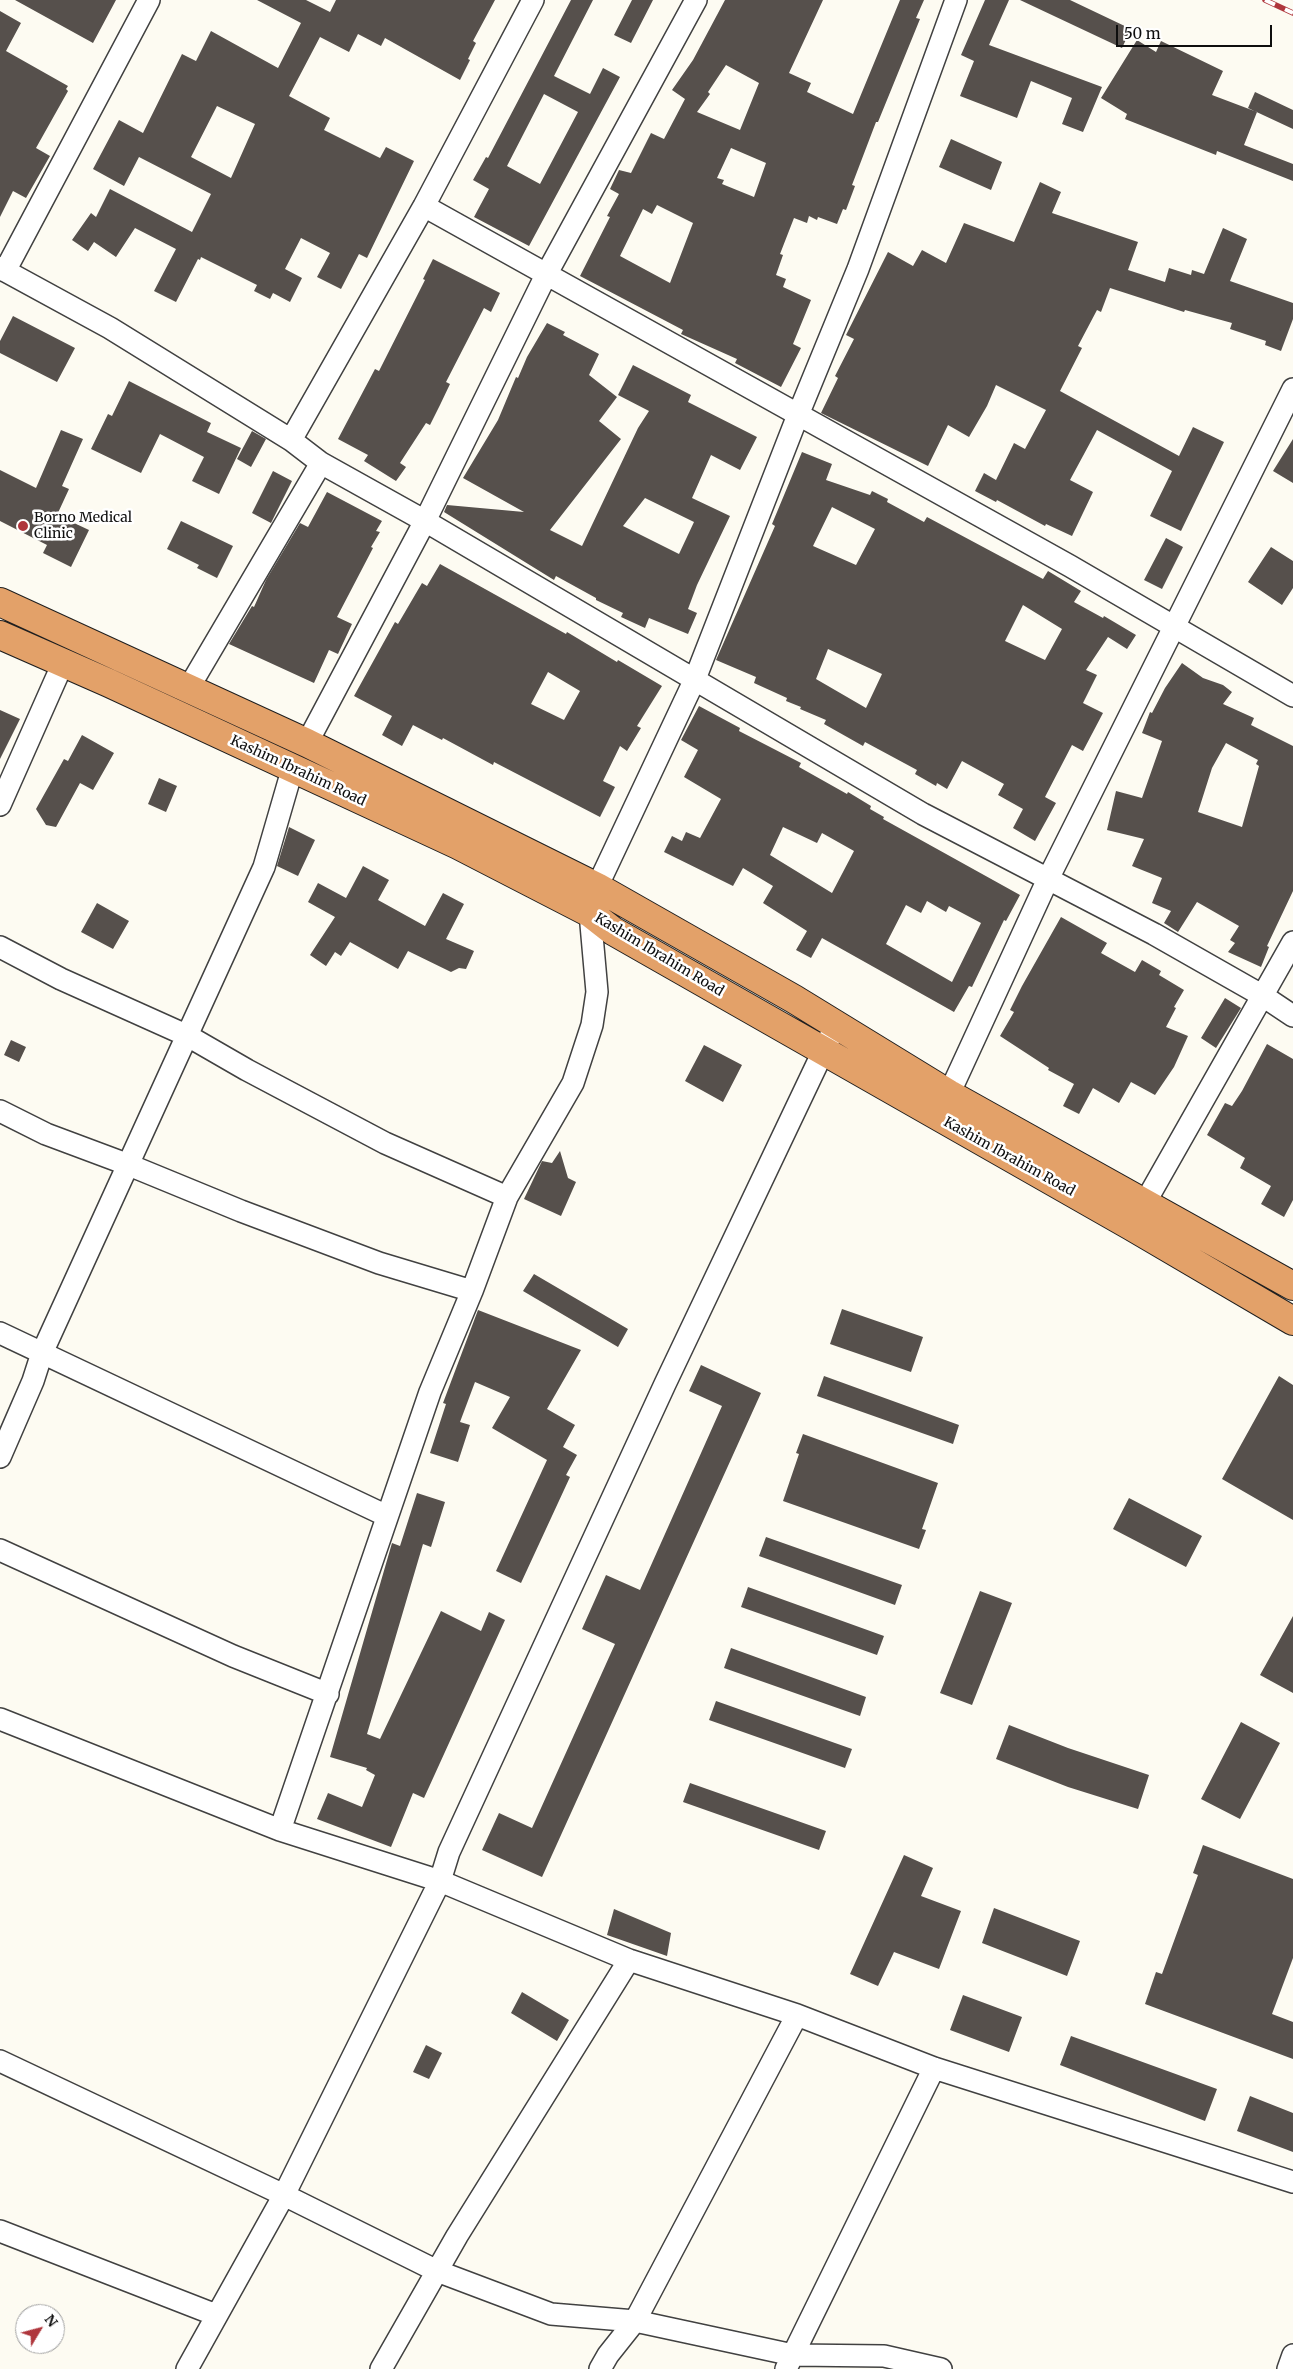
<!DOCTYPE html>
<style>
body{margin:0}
#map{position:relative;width:1293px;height:2369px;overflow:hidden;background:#fdfbf2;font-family:Merriweather,serif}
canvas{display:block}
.north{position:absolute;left:15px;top:2304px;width:50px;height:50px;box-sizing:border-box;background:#fff;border:1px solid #9f9f9f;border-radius:50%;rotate:53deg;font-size:14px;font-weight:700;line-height:20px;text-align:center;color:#0e0e0e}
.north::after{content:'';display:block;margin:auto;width:18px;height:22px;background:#af363c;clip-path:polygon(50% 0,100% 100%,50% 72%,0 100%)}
.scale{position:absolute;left:1116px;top:25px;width:156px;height:22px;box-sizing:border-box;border:2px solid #0e0e0e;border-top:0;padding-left:6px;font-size:15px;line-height:18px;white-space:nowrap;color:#0e0e0e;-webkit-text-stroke:4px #fff;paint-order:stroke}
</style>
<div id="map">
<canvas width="1293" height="2369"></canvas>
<div class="north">N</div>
<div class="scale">50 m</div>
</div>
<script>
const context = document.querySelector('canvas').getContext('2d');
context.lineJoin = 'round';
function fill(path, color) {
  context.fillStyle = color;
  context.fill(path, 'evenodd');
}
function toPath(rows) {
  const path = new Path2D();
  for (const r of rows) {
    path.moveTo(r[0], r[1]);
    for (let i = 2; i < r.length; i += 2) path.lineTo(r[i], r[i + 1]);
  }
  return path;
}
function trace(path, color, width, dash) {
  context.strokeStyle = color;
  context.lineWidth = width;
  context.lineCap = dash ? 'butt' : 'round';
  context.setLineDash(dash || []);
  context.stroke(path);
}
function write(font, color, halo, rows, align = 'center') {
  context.font = font + ' Merriweather,serif';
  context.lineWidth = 5;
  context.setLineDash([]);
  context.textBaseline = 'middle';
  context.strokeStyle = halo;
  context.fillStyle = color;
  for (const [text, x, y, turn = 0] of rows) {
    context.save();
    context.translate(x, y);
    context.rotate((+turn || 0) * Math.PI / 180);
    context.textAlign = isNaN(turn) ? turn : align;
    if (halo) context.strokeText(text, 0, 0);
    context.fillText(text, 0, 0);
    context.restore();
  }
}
fill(toPath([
 [15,0,116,0,93,43],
 [257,0,306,0,330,12,336,0,495,0,473,41,476,43,468,59,470,60,460,80,385,38,381,46,358,34,349,52,320,37,289,96,330,118,324,130,380,158,386,147,414,161,367,258,359,254,341,289,317,277,330,253,301,238,285,269,302,278,290,302,273,293,270,299,254,291,257,285,201,257,200,260,198,259,176,302,154,291,176,249,135,228,116,257,94,242,88,251,72,240,91,213,96,217,110,189,192,232,211,194,139,157,124,186,93,169,119,120,143,133,182,54,196,61,211,31,278,68,301,23],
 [217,106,255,124,231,178,191,157],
 [571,0,593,0,554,76,590,94,603,68,620,77,529,246,474,217,489,189,473,180,486,157,488,158],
 [544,94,578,112,540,184,507,166],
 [632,0,653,0,631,43,614,35],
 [725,0,823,0,789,73,811,83,807,92,853,114,900,0,924,0,916,18,920,19,878,122,876,122,852,185,855,186,846,210,843,209,837,224,818,217,817,220,809,216,807,223,794,218,780,254,783,255,776,275,786,279,783,287,811,300,793,344,801,348,781,387,735,363,737,359,681,334,683,330,580,276,610,217,607,216,619,194,610,189,619,170,631,173,651,133,664,139,685,99,672,90,693,60],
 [726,65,759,83,740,130,697,112,710,94,708,92],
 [731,148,766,163,754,197,722,184,724,180,717,178],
 [657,205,693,223,670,283,620,256,643,209,652,214],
 [985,0,1009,0,989,45,1102,87,1083,132,1062,124,1072,98,1031,81,1017,118,960,96,974,61,961,55],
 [1020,0,1070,0,1131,29,1122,48],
 [0,11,21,23,6,51,68,86,66,89,68,91,36,148,50,156,26,198,13,191,0,217],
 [1137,40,1156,52,1161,41,1223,71,1212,95,1257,112,1244,145,1293,164,1293,181,1217,151,1216,155,1125,119,1127,114,1101,98],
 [1255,92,1293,110,1293,129,1248,108],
 [951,139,1002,162,991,190,939,167],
 [1040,182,1061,192,1052,213,1138,242,1128,270,1165,282,1169,268,1191,275,1192,270,1204,274,1223,228,1247,239,1230,281,1293,303,1293,319,1281,351,1265,345,1266,341,1230,329,1232,323,1185,310,1184,312,1110,288,1101,312,1097,310,1078,346,1082,348,1060,391,1179,456,1193,427,1224,442,1181,531,1150,516,1172,471,1097,430,1070,480,1093,492,1072,536,1046,524,1045,526,997,500,996,502,975,491,984,473,996,480,1014,443,1025,449,1046,410,996,385,987,406,969,437,948,425,928,466,821,413,838,378,835,376,854,339,846,335,888,252,913,266,922,250,946,263,964,223,1014,242],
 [433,259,500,293,491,312,484,308,446,382,450,384,440,405,430,425,426,423,400,463,406,467,396,481,364,461,368,455,338,439,375,369,379,371,425,280,423,279],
 [13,316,75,348,57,382,0,353,0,341],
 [547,323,565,332,563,335,599,354,589,375,617,397,599,421,621,439,550,530,582,546,638,428,649,411,618,395,633,365,691,395,688,402,757,437,740,470,711,455,692,498,730,516,697,585,688,609,697,613,688,634,649,618,645,628,621,617,623,613,596,600,596,598,556,576,554,580,444,512,447,505,524,512,463,478,498,420,516,377,518,378,527,357],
 [645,498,694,522,679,554,623,526],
 [129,381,211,423,207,432,241,448,219,494,192,481,204,457,160,434,141,473,91,449,108,414,112,416],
 [61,430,83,439,62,486,69,489,57,515,89,530,71,567,43,553,47,545,0,521,0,470,36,488],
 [252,431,266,439,251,467,237,459],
 [1293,439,1293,483,1273,471],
 [802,452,832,464,826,480,870,495,872,491,888,499,887,502,924,522,927,517,1043,579,1048,571,1081,591,1074,602,1103,618,1104,616,1136,635,1127,649,1108,637,1086,670,1097,675,1083,703,1103,713,1083,751,1072,745,1045,797,1056,803,1035,841,1013,828,1023,809,998,795,1004,784,962,761,947,789,937,783,936,786,915,774,917,770,865,742,863,746,824,724,826,720,800,709,801,707,786,701,787,698,754,683,756,677,716,660,775,526,772,524],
 [832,507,875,529,856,565,813,546],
 [1023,605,1062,629,1045,660,1005,641],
 [828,649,882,674,866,708,816,679],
 [273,471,292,481,271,523,252,513],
 [327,492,382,521,376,531,380,532,371,547,373,548,337,617,352,624,338,654,329,650,314,683,229,644,252,606,254,607,266,580,300,523,308,527],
 [181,521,233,546,217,578,197,568,199,565,167,549],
 [1166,538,1183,547,1162,589,1144,580],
 [1271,547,1293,561,1293,588,1282,605,1248,582],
 [440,564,566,634,567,632,617,662,618,660,662,686,637,726,641,728,627,751,620,746,603,781,615,787,600,817,494,762,493,765,443,738,442,740,413,725,402,746,382,735,392,716,354,696,395,622,398,624,422,583,427,586],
 [548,672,580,691,564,720,531,704],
 [1182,663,1203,678,1223,685,1232,692,1223,704,1254,718,1251,725,1293,746,1293,891,1267,946,1269,947,1261,967,1228,952,1235,943,1230,940,1239,926,1197,902,1178,932,1164,923,1171,911,1152,903,1162,878,1132,866,1144,839,1107,830,1116,791,1142,798,1162,741,1142,733,1150,712,1152,713,1165,688],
 [1226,743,1258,760,1256,764,1259,766,1242,827,1198,812,1212,768],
 [699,706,740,728,739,731,801,763,799,767,847,794,848,792,871,806,870,809,884,817,883,819,1020,895,1006,921,1004,920,972,987,969,986,954,1012,822,938,811,958,796,950,807,931,763,903,773,886,743,868,733,886,664,852,672,836,682,841,686,832,700,838,721,799,684,777,698,750,681,740],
 [783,827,817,843,822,833,854,851,832,893,770,855],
 [927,901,946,912,949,906,981,923,952,982,886,944,906,905,921,913],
 [0,710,20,719,0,759],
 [82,735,114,753,93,790,80,783,56,827,46,825,36,809,64,759,68,761],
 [159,778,177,786,166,812,148,804],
 [289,827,315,840,298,876,277,866],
 [363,866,389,880,378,900,425,926,443,893,464,904,446,939,474,951,466,969,459,968,451,972,408,951,398,969,350,942,341,956,335,952,326,966,310,955,335,917,308,902,318,883,346,898],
 [97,903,129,921,113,949,81,932],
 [1061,917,1107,943,1101,953,1135,972,1142,960,1161,971,1159,975,1184,990,1174,1007,1176,1008,1166,1027,1188,1036,1174,1067,1155,1095,1131,1082,1119,1103,1093,1088,1079,1114,1063,1106,1074,1084,1048,1070,1049,1068,1000,1036,1014,1012,1010,1010,1022,986],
 [1225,998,1241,1008,1216,1048,1201,1038],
 [11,1040,26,1047,19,1062,4,1055],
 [1267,1044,1293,1059,1293,1200,1284,1217,1261,1204,1271,1186,1240,1168,1245,1158,1207,1135,1225,1103,1232,1106,1242,1091],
 [704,1045,742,1065,723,1102,685,1081],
 [560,1151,568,1178,576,1182,561,1216,524,1199,542,1161,552,1163],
 [534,1274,628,1329,618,1347,523,1291],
 [842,1309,923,1337,911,1372,830,1344],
 [478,1310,581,1350,547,1409,575,1425,563,1447,577,1455,566,1475,570,1477,521,1583,496,1571,547,1460,492,1428,510,1397,475,1382,460,1422,470,1425,458,1462,430,1453,446,1404,443,1403],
 [701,1365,761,1393,542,1877,482,1850,499,1813,532,1828,615,1644,582,1629,606,1575,640,1590,722,1406,689,1391],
 [824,1376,959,1425,953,1444,817,1396],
 [1279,1376,1293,1385,1293,1520,1222,1479],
 [803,1434,938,1483,922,1529,926,1530,919,1549,783,1501,799,1454,796,1453],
 [417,1493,445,1502,431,1547,423,1544,367,1734,380,1739,441,1611,481,1631,489,1612,505,1620,424,1798,413,1793,391,1847,317,1819,328,1793,362,1807,375,1775,366,1770,367,1768,330,1757,392,1543,400,1546],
 [1129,1498,1202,1536,1186,1567,1113,1529],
 [766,1537,902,1585,895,1605,759,1556],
 [748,1587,884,1636,877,1655,741,1607],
 [980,1591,1012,1603,972,1705,940,1693],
 [1293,1616,1293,1693,1260,1675],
 [731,1648,866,1697,860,1716,724,1668],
 [716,1701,852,1749,845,1768,709,1720],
 [1241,1722,1280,1743,1240,1819,1201,1799],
 [1009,1725,1068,1748,1149,1775,1138,1809,1068,1787,996,1759],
 [690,1783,826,1831,819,1850,683,1802],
 [1203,1845,1293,1879,1293,1958,1272,2014,1293,2022,1293,2059,1145,2004,1156,1972,1162,1974,1198,1875,1193,1873],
 [904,1855,933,1868,921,1896,961,1911,939,1969,894,1952,878,1986,850,1974],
 [994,1908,1080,1941,1067,1976,982,1943],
 [614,1909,671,1933,667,1956,607,1935],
 [522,1992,569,2020,557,2041,511,2013],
 [963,1995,1022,2017,1009,2052,950,2030],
 [1071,2036,1217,2089,1205,2121,1060,2065],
 [426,2045,442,2053,429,2079,413,2072],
 [1250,2096,1293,2113,1293,2152,1237,2131]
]), '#56504c');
const minor = toPath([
 [424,206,1070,566,1293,696],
 [0,268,110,328,291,440,321,463,425,521,923,814,1154,934,1263,996,1293,1016],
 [5,271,149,0],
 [291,440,424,206,533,0],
 [188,689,321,463],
 [307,743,425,521,546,275,696,0],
 [0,805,63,663],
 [597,887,695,679,798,415,858,269,956,0],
 [0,947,61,979,188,1036,247,1070,385,1143,507,1197],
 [949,1094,1048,879,1293,389],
 [0,1111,46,1134,129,1165,241,1211,379,1263,472,1291],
 [1138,1215,1293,942],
 [0,1333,387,1516],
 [0,1457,33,1381,42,1353,264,867,293,767],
 [0,1550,233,1656,328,1694],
 [0,1719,280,1830,440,1881,629,1960,797,2015,934,2068,1293,2182],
 [280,1830,430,1392,472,1291,507,1197,573,1083,592,1025,597,992,590,913],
 [0,2061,284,2195,437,2271,551,2314,635,2321,793,2355,884,2356,941,2369],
 [0,2231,216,2315],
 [187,2369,284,2195,440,1881,449,1852,665,1384,830,1037],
 [381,2369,457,2236,629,1960],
 [600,2369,608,2355,635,2321,797,2015],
 [786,2369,934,2068],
 [1288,2369,1293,2355]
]);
const highway = toPath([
 [0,602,307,743,597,887,794,999,949,1094,1293,1286],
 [0,635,109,683,458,845,590,913,613,931,1131,1226,1293,1321]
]);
trace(minor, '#414141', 24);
trace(highway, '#1f1f1f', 30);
trace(minor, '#fff', 21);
trace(highway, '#e3a169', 28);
const rail = toPath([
 [1265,0,1293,13]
]);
trace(rail, '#af363c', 5.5);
trace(rail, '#fff', 4, [11]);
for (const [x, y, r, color] of [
 [23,526,6,"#af363c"]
]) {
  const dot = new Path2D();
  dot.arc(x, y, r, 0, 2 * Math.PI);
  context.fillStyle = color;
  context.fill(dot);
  trace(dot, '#fff', 2);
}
write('14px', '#0e0e0e', '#fff', [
 ["Borno Medical",34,518],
 ["Clinic",34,534]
], 'left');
write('14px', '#0e0e0e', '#fff', [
 ["Kashim Ibrahim Road",298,771,25],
 ["Kashim Ibrahim Road",659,955,31],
 ["Kashim Ibrahim Road",1009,1157,29]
]);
</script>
